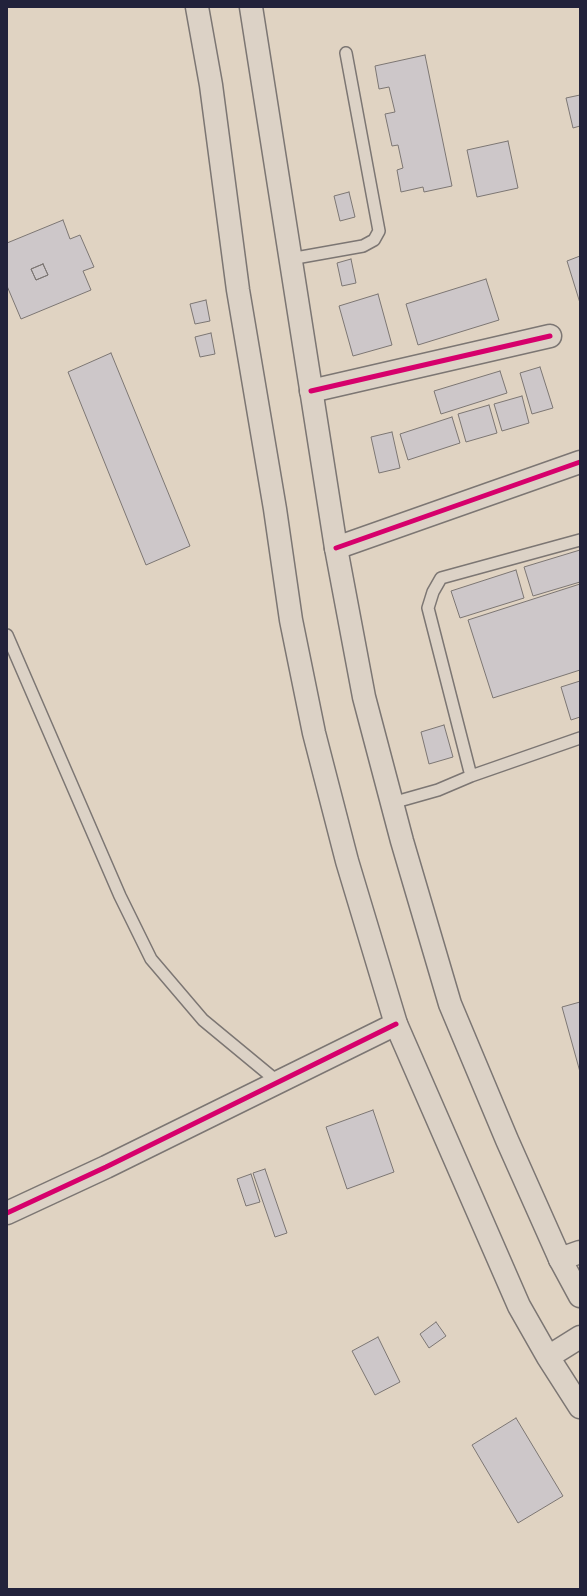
<!DOCTYPE html>
<style>
body{margin:0}
#map{position:relative;width:587px;height:1596px;overflow:hidden;background:#e0d3c2;font-family:Kalam,sans-serif}
canvas{display:block}
.frame{position:absolute;inset:0;border:8px solid #22223b;pointer-events:none}
</style>
<div id="map">
<canvas width="587" height="1596"></canvas>
<div class="frame"></div>
</div>
<script>
const context = document.querySelector('canvas').getContext('2d');
context.lineJoin = 'round';
function fill(path, color) {
  context.fillStyle = color;
  context.fill(path, 'evenodd');
}
function toPath(rows) {
  const path = new Path2D();
  for (const r of rows) {
    path.moveTo(r[0], r[1]);
    for (let i = 2; i < r.length; i += 2) path.lineTo(r[i], r[i + 1]);
  }
  return path;
}
function trace(path, color, width, dash) {
  context.strokeStyle = color;
  context.lineWidth = width;
  context.lineCap = dash ? 'butt' : 'round';
  context.setLineDash(dash || []);
  context.stroke(path);
}
const building = toPath([
 [425,55,452,186,424,192,423,187,401,192,397,170,403,168,398,145,392,146,385,114,395,112,389,87,379,89,375,66,425,55],
 [580,95,580,126,573,128,566,98,580,95],
 [508,141,518,188,477,197,467,150,508,141],
 [349,192,355,217,340,221,334,196,349,192],
 [63,220,70,239,80,235,94,267,83,271,91,290,21,319,7,286,7,243,63,220],
 [43,264,48,275,36,280,31,269,43,264],
 [580,256,580,303,567,261,580,256],
 [351,259,356,283,342,286,337,263,351,259],
 [43,264,48,275,36,280,31,269,43,264],
 [486,279,499,320,418,345,406,304,486,279],
 [378,294,392,345,353,356,339,306,378,294],
 [206,300,210,321,195,324,190,304,206,300],
 [211,333,215,354,200,357,195,337,211,333],
 [111,353,190,546,146,565,68,372,111,353],
 [540,367,553,408,532,414,520,373,540,367],
 [500,371,507,393,441,414,434,391,500,371],
 [522,396,529,423,502,431,494,404,522,396],
 [489,405,497,433,466,442,458,414,489,405],
 [452,417,460,443,408,460,400,434,452,417],
 [392,432,400,468,379,473,371,437,392,432],
 [580,550,580,582,533,596,524,567,580,550],
 [516,570,524,598,460,618,451,591,516,570],
 [580,584,580,670,493,698,468,620,580,584],
 [580,681,580,717,571,720,561,687,580,681],
 [444,725,453,757,429,764,421,732,444,725],
 [580,1002,580,1072,562,1007,580,1002],
 [373,1110,394,1172,347,1189,326,1127,373,1110],
 [265,1169,287,1233,275,1237,253,1173,265,1169],
 [251,1174,260,1202,246,1206,237,1179,251,1174],
 [436,1322,446,1336,429,1348,420,1334,436,1322],
 [378,1337,400,1382,375,1395,352,1351,378,1337],
 [516,1418,563,1496,518,1523,472,1445,516,1418]
]);
fill(building, '#cdc7c9');
trace(building, '#7c7673', 1);
const lane = toPath([
 [290,259,363,246,374,240,379,231,346,53],
 [7,635,120,896,151,959,203,1020,278,1082],
 [471,776,428,608,433,592,441,578,580,540],
 [392,803,438,790,471,776,580,738]
]);
const street = toPath([
 [311,391,550,336],
 [336,548,580,462],
 [7,1213,106,1167,396,1024],
 [560,1259,580,1252]
]);
const highway = toPath([
 [197,7,211,85,238,290,275,509,291,620,314,733,347,861,396,1024,519,1306,548,1357,580,1407],
 [251,7,336,548,364,697,402,841,450,1004,507,1140,560,1259,580,1296],
 [548,1357,580,1337]
]);
trace(lane, '#7c7673', 14);
trace(street, '#7c7673', 25);
trace(highway, '#7c7673', 25);
trace(lane, '#dcd2c6', 11);
trace(street, '#dcd2c6', 22);
trace(highway, '#dcd2c6', 22);
trace(toPath([
 [311,391,550,336],
 [336,548,580,462],
 [7,1213,106,1167,396,1024]
]), '#d6006c', 5);
</script>
